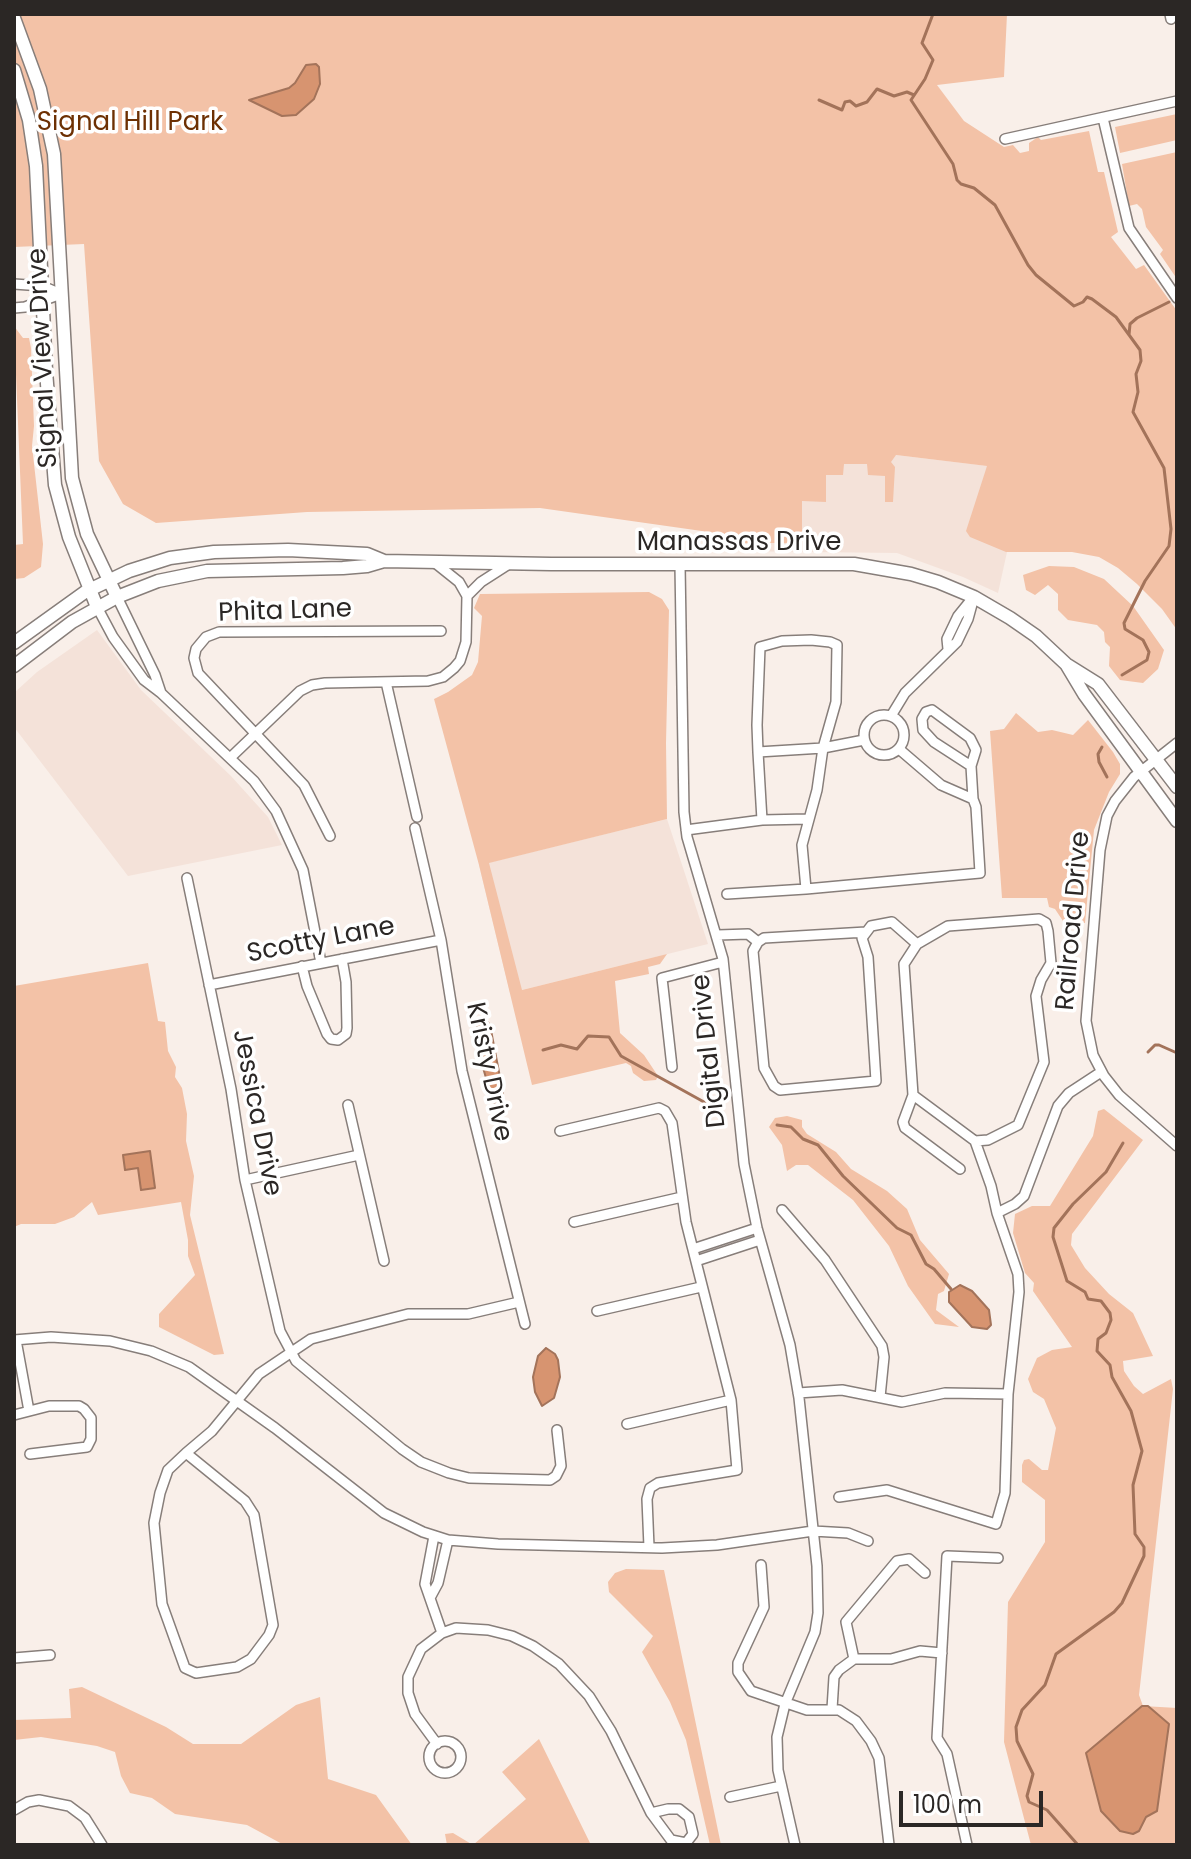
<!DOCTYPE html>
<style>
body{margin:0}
#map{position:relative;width:1191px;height:1859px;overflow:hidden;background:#f9efe9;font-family:Poppins,sans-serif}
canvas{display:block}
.frame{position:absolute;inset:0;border:16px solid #2b2725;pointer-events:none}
.scale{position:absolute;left:899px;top:1791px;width:144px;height:36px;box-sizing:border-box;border:4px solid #2b2725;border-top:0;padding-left:10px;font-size:24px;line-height:28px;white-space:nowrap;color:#2b2725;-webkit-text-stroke:6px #fff;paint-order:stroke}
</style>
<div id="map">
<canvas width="1191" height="1859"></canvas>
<div class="frame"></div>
<div class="scale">100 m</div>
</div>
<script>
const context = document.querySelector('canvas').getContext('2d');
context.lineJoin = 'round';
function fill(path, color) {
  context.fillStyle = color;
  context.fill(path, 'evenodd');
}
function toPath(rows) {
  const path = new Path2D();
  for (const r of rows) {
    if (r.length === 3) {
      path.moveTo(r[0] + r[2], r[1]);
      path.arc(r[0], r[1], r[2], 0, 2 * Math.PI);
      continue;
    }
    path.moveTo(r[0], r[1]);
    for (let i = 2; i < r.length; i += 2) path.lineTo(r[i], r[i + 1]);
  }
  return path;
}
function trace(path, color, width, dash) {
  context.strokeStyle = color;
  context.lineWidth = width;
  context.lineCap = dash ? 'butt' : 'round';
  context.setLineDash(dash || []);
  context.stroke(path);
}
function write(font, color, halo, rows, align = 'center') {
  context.font = font + ' Poppins,sans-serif';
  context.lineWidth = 7;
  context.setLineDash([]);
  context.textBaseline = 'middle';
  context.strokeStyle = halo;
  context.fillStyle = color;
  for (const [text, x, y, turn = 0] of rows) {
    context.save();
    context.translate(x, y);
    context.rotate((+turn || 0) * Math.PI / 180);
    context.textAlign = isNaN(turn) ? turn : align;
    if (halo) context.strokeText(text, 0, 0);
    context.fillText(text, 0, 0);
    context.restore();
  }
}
fill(toPath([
 [896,455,988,466,1009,543,998,593,963,577,897,553,729,551,734,540,784,495,848,456],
 [97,630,141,690,231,776,268,817,282,845,128,876,14,727,14,693,37,672],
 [667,819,708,944,510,993,479,865]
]), '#f4e2d9');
fill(toPath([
 [14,14,1007,14,1004,77,937,85,964,121,1004,147,1013,145,1020,153,1029,151,1029,143,1038,137,1041,140,1089,131,1098,172,1104,172,1118,232,1111,237,1136,269,1144,265,1177,311,1177,630,1162,609,1137,584,1118,568,1099,557,1072,552,1006,552,970,537,966,531,987,466,896,455,891,462,895,467,893,502,885,502,885,476,868,475,867,464,844,464,843,475,826,475,826,502,802,501,802,543,744,543,734,540,737,536,540,508,307,512,156,523,123,504,99,461,84,244,14,247],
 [1177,114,1177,140,1120,153,1115,127],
 [1177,152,1177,279,1160,254,1163,250,1146,227,1142,209,1137,204,1129,206,1122,164],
 [14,326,23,338,29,338,31,348,34,426,32,446,43,544,41,567,24,578,14,579,14,545,23,544],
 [1049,566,1074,567,1104,579,1133,606,1164,650,1158,669,1143,683,1120,680,1109,666,1110,647,1105,642,1104,632,1097,625,1068,620,1058,610,1058,594,1048,585,1035,595,1026,590,1023,575],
 [649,592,662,599,669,610,666,743,667,819,489,863,522,990,667,954,660,964,648,967,649,974,615,981,620,1033,644,1055,658,1076,656,1080,644,1081,633,1073,631,1066,626,1063,532,1085,479,865,434,699,448,692,472,675,478,662,482,616,474,608,480,594],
 [1016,713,1038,732,1052,730,1073,735,1088,720,1113,752,1120,764,1120,774,1109,792,1094,830,1085,923,1063,921,1055,909,1049,907,1047,898,1002,898,990,731,1004,729],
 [148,963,158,1021,165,1022,168,1051,176,1067,175,1077,182,1088,187,1114,186,1141,194,1176,190,1215,224,1354,214,1355,159,1327,159,1314,195,1275,188,1256,188,1240,181,1202,98,1215,92,1202,74,1217,55,1224,21,1224,14,1227,14,986],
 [1104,1109,1143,1140,1072,1234,1071,1245,1085,1268,1109,1294,1133,1313,1153,1356,1123,1361,1124,1371,1134,1386,1143,1394,1171,1379,1173,1389,1139,1695,1143,1706,1177,1708,1177,1845,1031,1845,1004,1742,1008,1602,1045,1542,1045,1500,1022,1482,1022,1465,1024,1460,1029,1459,1042,1470,1048,1470,1056,1428,1044,1399,1033,1392,1028,1379,1037,1358,1052,1350,1072,1347,1033,1291,1034,1283,1025,1273,1013,1233,1015,1214,1032,1206,1050,1206,1093,1136,1098,1111],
 [787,1116,802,1120,802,1127,807,1134,836,1152,851,1169,887,1191,907,1209,920,1240,949,1274,944,1291,938,1294,936,1310,959,1327,935,1324,908,1286,889,1246,853,1200,808,1165,796,1165,787,1171,782,1145,769,1127,775,1118],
 [626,1569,664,1570,721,1845,710,1845,686,1740,670,1702,642,1652,653,1636,609,1592,608,1582,615,1573],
 [82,1687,166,1727,193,1744,241,1744,296,1705,320,1697,328,1779,376,1795,412,1845,284,1845,247,1825,175,1814,152,1798,130,1793,121,1776,115,1752,97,1746,41,1737,14,1740,14,1720,71,1718,69,1689],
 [539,1739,591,1845,447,1845,445,1834,453,1833,473,1845,526,1799,502,1772]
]), '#f3c2a7');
const water = toPath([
 [316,64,319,67,320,84,314,99,296,115,282,116,249,100,289,88,295,83,306,65,316,64],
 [484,1017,490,1025,503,1093,503,1101,499,1106,495,1104,490,1092,480,1057,477,1025,484,1017],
 [150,1151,155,1188,141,1190,138,1168,125,1170,123,1155,150,1151],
 [960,1285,972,1291,989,1310,991,1325,987,1329,972,1327,949,1302,949,1292,960,1285],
 [546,1348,555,1354,558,1360,560,1377,554,1398,542,1406,535,1392,533,1377,538,1356,546,1348],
 [1142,1706,1148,1706,1169,1724,1157,1811,1146,1817,1139,1831,1133,1834,1120,1831,1101,1811,1086,1753,1142,1706]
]);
fill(water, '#d79470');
trace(water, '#a3735a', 2);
trace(toPath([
 [933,14,922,43,933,60,925,79,911,100,953,164,957,180,961,184,974,188,995,205,1028,265,1036,275,1074,306,1083,302,1087,297,1092,299,1116,317,1140,350,1141,361,1136,374,1138,392,1133,412,1164,468,1171,529,1169,546,1145,581,1124,623,1125,629,1143,640,1149,652,1147,660,1122,675],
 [819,100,842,110,845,102,850,101,856,106,867,102,877,89,894,96,907,92,914,95],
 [1129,335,1130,324,1137,318,1169,302],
 [1102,747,1098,754,1099,762,1107,777],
 [543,1050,561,1045,577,1049,588,1036,609,1037,621,1056,713,1107],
 [1148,1052,1155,1045,1159,1045,1177,1053],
 [777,1125,791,1127,803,1139,818,1145,843,1176,897,1228,911,1235,926,1264,934,1269,951,1289],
 [1078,1845,1047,1810,1029,1802,1027,1796,1033,1774,1017,1741,1016,1727,1022,1710,1045,1685,1056,1654,1114,1612,1122,1603,1144,1556,1144,1547,1135,1534,1133,1485,1142,1451,1131,1411,1112,1377,1110,1365,1097,1351,1098,1339,1106,1333,1111,1320,1110,1313,1101,1301,1088,1299,1085,1292,1067,1281,1053,1237,1054,1228,1073,1204,1106,1172,1123,1143]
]), '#a3735a', 3);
const street = toPath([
 [1170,14,1171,19],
 [1103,118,1129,228,1177,298],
 [1005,139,1177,101],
 [14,284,42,286,61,294],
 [14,308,25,307,61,294],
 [680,565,684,812,687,837,723,959,744,1164,757,1228,790,1345,799,1398,817,1566,818,1613,815,1632,785,1704,777,1737,778,1770,795,1845],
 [467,596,481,582,509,564],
 [117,597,155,675,161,693],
 [97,607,113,637,144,680,161,693,254,781,276,811,303,870,321,963],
 [948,649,947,639,958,616,971,600],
 [386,682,417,817],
 [884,735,20],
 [891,716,905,693,957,642,968,619,974,597],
 [864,740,823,748,817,790,802,845,806,889,980,873,976,807,973,799,941,785,899,749],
 [1177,743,1134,777,1115,801,1107,816,1100,850,1086,1021,1093,1055,1104,1076,1119,1095,1177,1146],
 [758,752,823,748,836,702,837,645,830,642,811,640,782,641,760,647,757,725,758,752,762,820],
 [230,758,300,691,312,685,325,683,428,681,443,677,454,668,460,661,466,642,467,596,459,582,434,562],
 [971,766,976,750,970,738,932,710,926,712,922,719,923,730,934,742,971,766,973,799],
 [415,828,441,940,462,1071,525,1324],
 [686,830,762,820,808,819],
 [330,836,304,785,198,673,194,658,196,649,206,637,219,632,441,631],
 [187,878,231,1089,245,1180,280,1331,296,1361,402,1449,421,1462,449,1473,469,1478,550,1480,556,1476,561,1466,557,1430],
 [727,894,806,889],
 [866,932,764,938,758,942,753,951,764,1068,774,1086,780,1090,876,1081,868,957,862,938,871,926,892,922,917,944],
 [718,935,748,934,758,942],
 [302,966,307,986,327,1034,331,1039,338,1040,346,1034,347,1028,346,982,342,959],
 [209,985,441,940],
 [672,1067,662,978,723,962],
 [913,1095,903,1122,905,1128,960,1169],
 [348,1105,384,1261],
 [560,1131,659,1108,665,1111,672,1123,686,1222,731,1400,737,1470,658,1483,650,1488,647,1499,649,1547],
 [975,1141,988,1140,1018,1125,1044,1062,1036,996,1041,980,1051,963,1048,931,1046,923,1039,919,948,926,917,944,904,964,913,1095,975,1141,991,1186,997,1213],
 [245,1180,359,1155],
 [782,1210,825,1260,882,1346,884,1357,880,1397],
 [574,1222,682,1197],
 [693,1249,757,1228],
 [696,1261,760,1240],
 [597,1311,701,1287],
 [14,1340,51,1337,110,1341,151,1351,189,1367,275,1428,384,1513,423,1532,448,1540,498,1544,662,1548,717,1545,813,1531,848,1533,868,1541],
 [16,1340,29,1411],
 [798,1393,842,1390,902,1402,945,1393,1008,1394],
 [14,1415,49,1406,79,1406,84,1409,91,1418,91,1439,87,1447,30,1454],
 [627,1424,731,1400],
 [186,1453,245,1501,254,1515,273,1625,269,1635,251,1659,237,1667,196,1673,185,1668,162,1604,154,1523,160,1493,168,1470,186,1453],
 [186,1453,212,1431,259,1374,311,1339,408,1314,468,1314,519,1302],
 [839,1497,887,1490,996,1524,1005,1493,1008,1394,1019,1292,1018,1274,997,1213,1015,1204,1024,1196,1058,1106,1069,1093,1101,1072],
 [434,1536,425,1584,442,1633],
 [761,1565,764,1607,738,1663,738,1672,751,1691,807,1710,839,1710,856,1721,871,1741,879,1758,889,1845],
 [431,1596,438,1583,448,1540],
 [14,1658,50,1655],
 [854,1659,846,1622,897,1561,909,1559,925,1573],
 [832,1709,834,1677,839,1670,854,1659,891,1659,920,1651,942,1653],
 [445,1757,16],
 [437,1744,415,1714,408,1693,408,1677,421,1649,442,1633,456,1628,488,1630,512,1636,533,1646,559,1664,589,1696,611,1731,651,1813],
 [730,1797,781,1786],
 [668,1809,679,1809,689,1817,693,1834,686,1843,671,1840,651,1813,668,1809],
 [14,1810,28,1802,39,1800,69,1806,85,1818,102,1845],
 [967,1845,947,1754,937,1738,947,1556,998,1558]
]);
const secondary = toPath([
 [14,18,40,89,54,154,72,478,87,534,117,597],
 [14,70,29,120,36,166,46,371,55,485,69,537,97,607],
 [14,643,85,592,129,571,170,558,214,552,288,550,367,554,384,561],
 [1066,664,1084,694,1177,821],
 [14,666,72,622,117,597,158,581,207,571,343,568,367,566,384,561,551,564,854,564,911,574,938,582,974,597,1010,618,1036,636,1066,664,1098,684,1177,787]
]);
trace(street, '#877e7a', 12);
trace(secondary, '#877e7a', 15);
trace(street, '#fff', 9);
trace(secondary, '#fff', 12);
write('26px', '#6d3003', '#fff', [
 ["Signal Hill Park",130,123]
]);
write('26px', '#2b2725', '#fff', [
 ["Signal View Drive",44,358,-93],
 ["Manassas Drive",739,543],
 ["Phita Lane",285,612,-2],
 ["Railroad Drive",1074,921,-85],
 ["Scotty Lane",321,941,-11],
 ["Digital Drive",710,1051,-96],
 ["Kristy Drive",488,1072,78],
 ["Jessica Drive",256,1113,79]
]);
</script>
